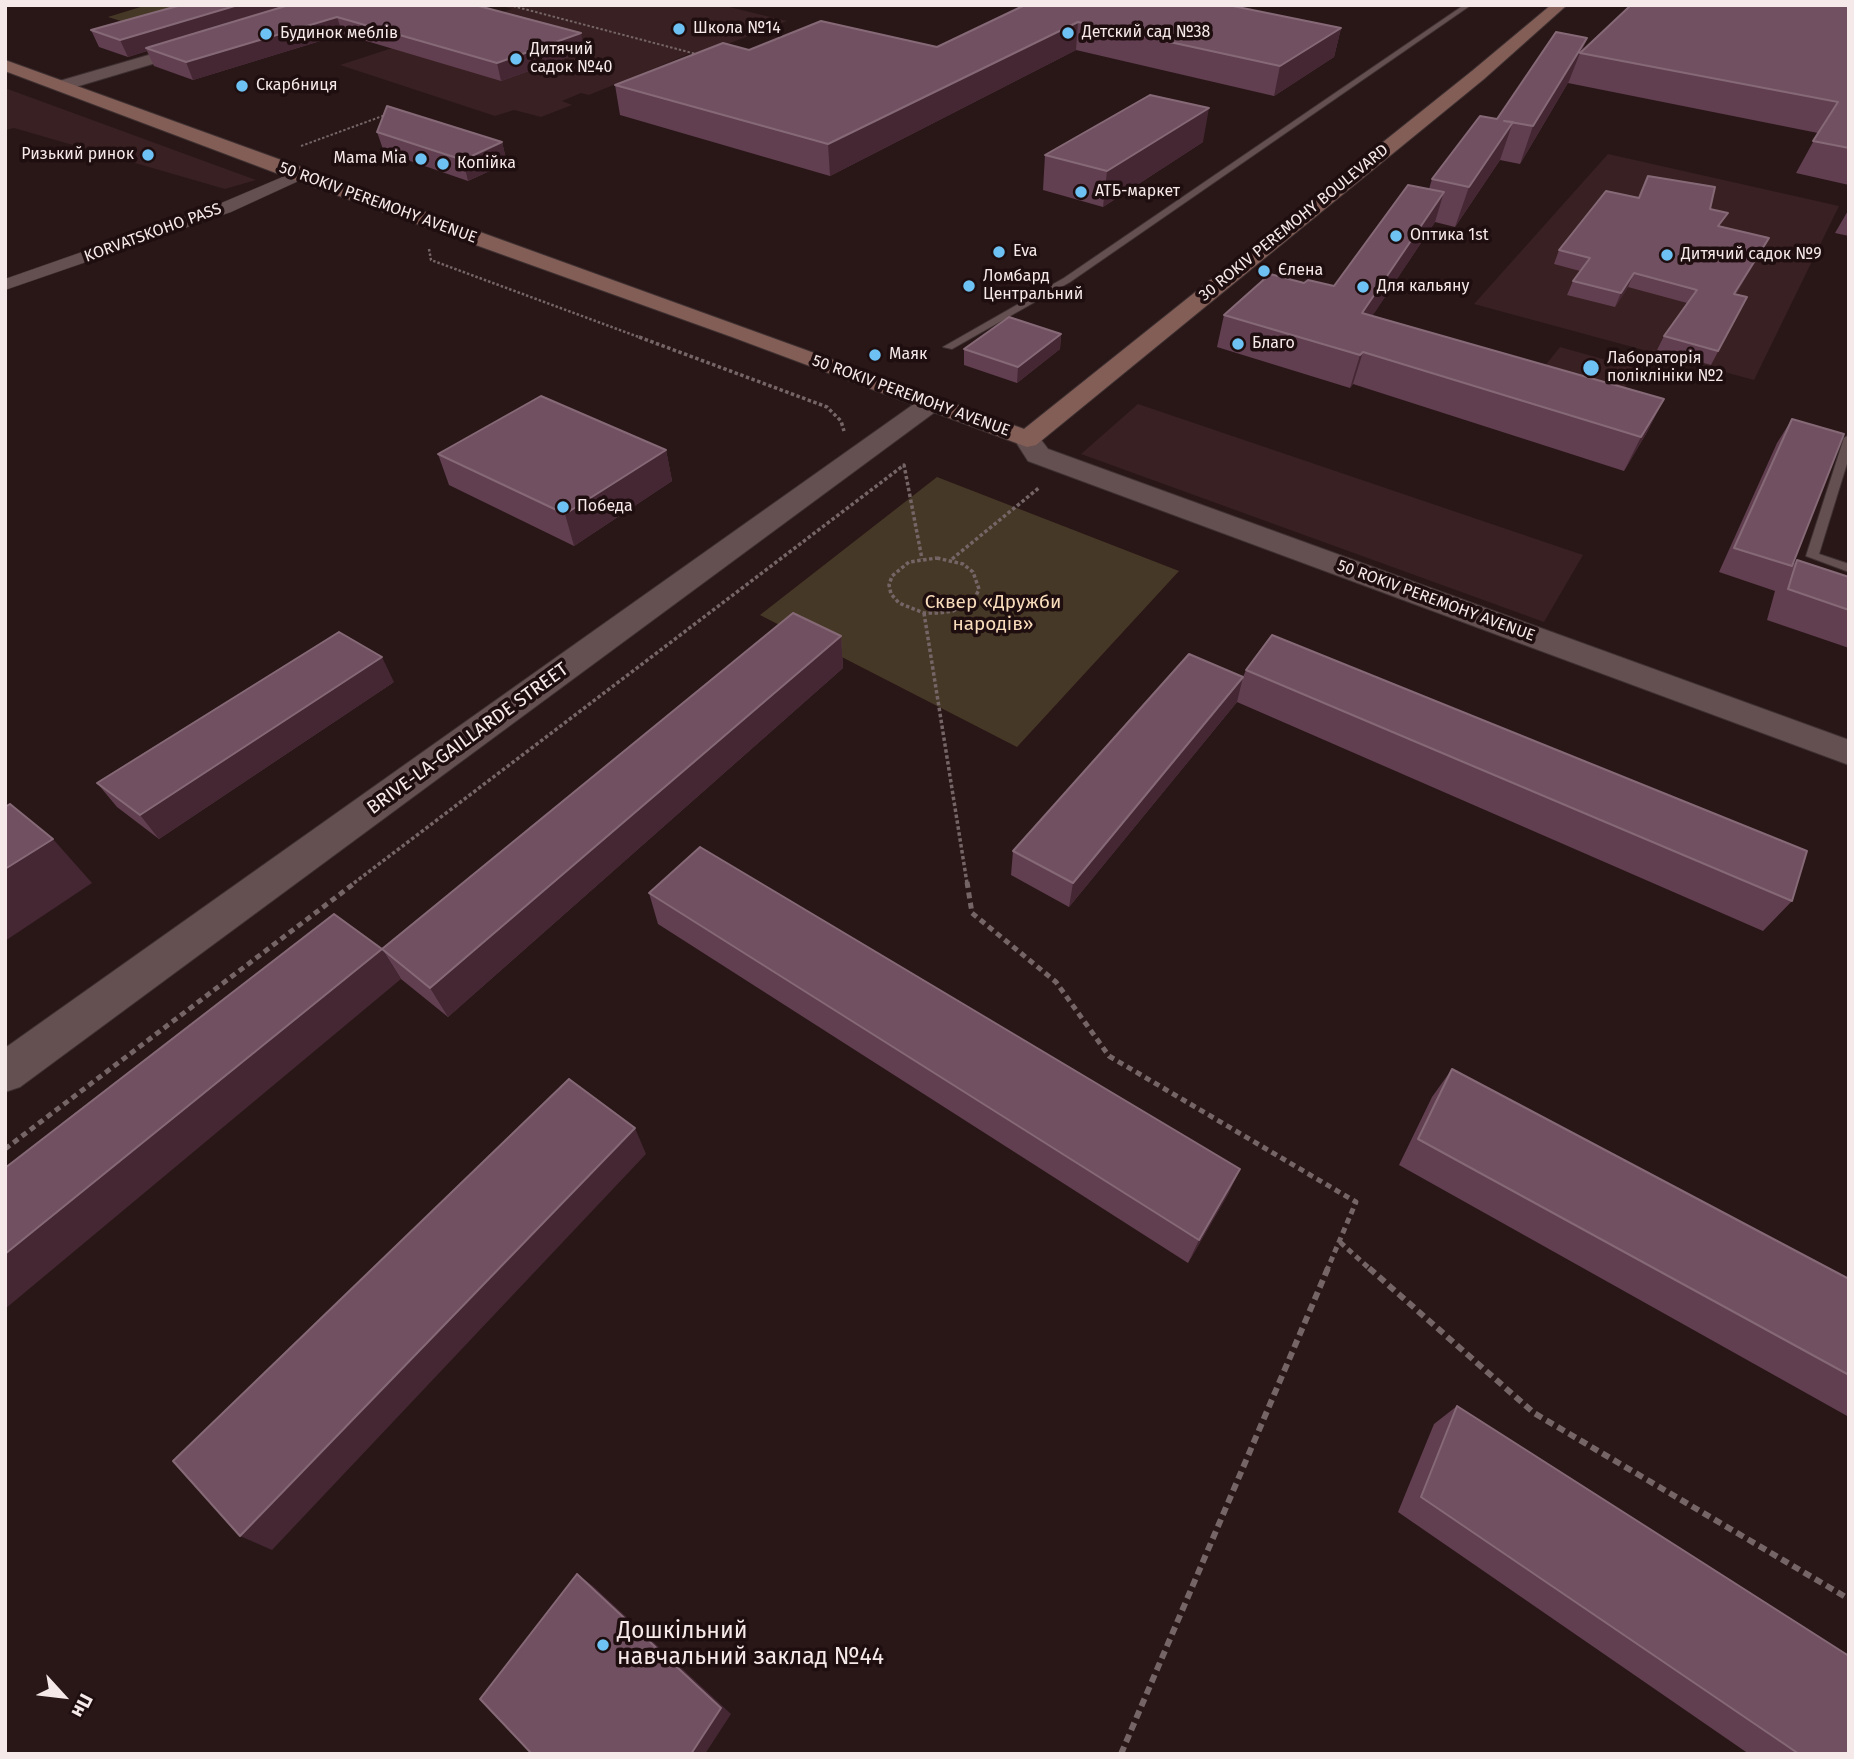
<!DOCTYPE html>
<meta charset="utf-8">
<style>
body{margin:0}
#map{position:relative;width:1854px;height:1759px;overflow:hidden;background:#291718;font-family:"Fira Sans",sans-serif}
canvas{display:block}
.frame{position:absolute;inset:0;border:7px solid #f6e9e9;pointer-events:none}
.north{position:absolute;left:28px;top:1661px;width:70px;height:70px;-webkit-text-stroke:5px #1f0e0f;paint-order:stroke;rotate:117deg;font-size:19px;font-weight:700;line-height:28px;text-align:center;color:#f6e9e9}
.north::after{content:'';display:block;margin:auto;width:24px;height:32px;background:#f6e9e9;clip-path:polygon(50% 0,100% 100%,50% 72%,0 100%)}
</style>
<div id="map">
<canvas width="1854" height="1759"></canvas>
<div class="frame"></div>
<div class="north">Пн</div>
</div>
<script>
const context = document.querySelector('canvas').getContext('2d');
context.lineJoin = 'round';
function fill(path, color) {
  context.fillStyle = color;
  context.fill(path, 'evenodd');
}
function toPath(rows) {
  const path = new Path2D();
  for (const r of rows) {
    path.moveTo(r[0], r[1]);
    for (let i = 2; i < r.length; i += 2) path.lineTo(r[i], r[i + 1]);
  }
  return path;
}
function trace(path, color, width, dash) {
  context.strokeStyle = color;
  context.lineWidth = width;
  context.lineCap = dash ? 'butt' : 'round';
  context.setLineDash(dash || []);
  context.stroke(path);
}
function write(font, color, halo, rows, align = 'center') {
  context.font = font + ' "Fira Sans",sans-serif';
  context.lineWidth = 7;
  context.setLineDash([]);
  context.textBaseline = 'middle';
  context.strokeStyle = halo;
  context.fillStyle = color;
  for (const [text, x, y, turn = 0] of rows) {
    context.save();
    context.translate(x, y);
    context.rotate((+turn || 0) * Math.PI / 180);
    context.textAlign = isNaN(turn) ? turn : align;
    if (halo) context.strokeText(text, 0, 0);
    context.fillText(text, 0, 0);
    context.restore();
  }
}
fill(toPath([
 [498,5,721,5,787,21,710,51,689,54,589,95,581,93,562,101,572,105,541,117,514,110,495,116,340,65,512,9],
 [5,88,256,180,225,189,14,128,5,130],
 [1608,154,1839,206,1754,380,1474,304],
 [1560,347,1638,369,1623,390,1544,367],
 [1138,404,1583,555,1544,622,1081,454]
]), '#392022');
fill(toPath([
 [147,5,197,5,147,29,108,17],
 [937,477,1179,571,1017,747,760,615]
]), '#463826');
const service = toPath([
 [1464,5,1471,5,1070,282,952,349,943,347,1064,278,1464,5],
 [1849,435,1849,457,1819,554,1849,564,1849,572,1806,556,1844,438,1849,435]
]);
const minor = toPath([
 [299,170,307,175,305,178,231,212,5,290,5,279,219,204,299,170]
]);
const tertiary = toPath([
 [200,40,208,45,206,48,62,91,53,86,56,82,200,40],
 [930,396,939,399,943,404,939,409,20,1087,5,1092,5,1048,921,399,930,396],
 [1027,431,1036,433,1048,449,1849,740,1849,765,1028,461,1014,439,1018,433,1027,431]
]);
const secondary = toPath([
 [1551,5,1567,5,1484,79,1036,445,1027,447,732,337,292,179,5,71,5,60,1024,429,1472,71,1551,5]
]);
trace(service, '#3f3132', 2);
trace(minor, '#3f3132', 1);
trace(tertiary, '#3f3132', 2);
trace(secondary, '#3f3132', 2);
trace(toPath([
 [509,5,700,55],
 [301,146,388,114]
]), '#756566', 2, [2.5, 2]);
trace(toPath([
 [429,249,431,260,644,339]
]), '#756566', 2.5, [2.5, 2]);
trace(toPath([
 [639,337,827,407,841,421,844,431],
 [937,558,963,564,973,572,979,589,975,598,953,611,939,613,924,613,899,603,891,594,889,585,892,576,909,562,937,558],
 [952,559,1040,487],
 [924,613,967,883],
 [354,883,904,465,922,559]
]), '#756566', 3.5, [3.5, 2.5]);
trace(toPath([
 [967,882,972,913,1056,982,1109,1056,1356,1202,1327,1270],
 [5,1149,356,882],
 [1340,1242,1371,1270]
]), '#756566', 5, [6, 4.5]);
trace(toPath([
 [1369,1268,1534,1413,1849,1599],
 [1121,1754,1328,1268]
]), '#756566', 6, [8, 5]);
fill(service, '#655051');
fill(minor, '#655051');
fill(tertiary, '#655051');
fill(secondary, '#835e56');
fill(toPath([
 [475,5,585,51,501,81,343,34,193,80,154,66,147,51,128,57,99,47,91,30],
 [1025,5,1341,28,1334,57,1274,96,1076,50,830,176,620,115,615,85,937,47],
 [1849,5,1849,185,1796,173,1818,133,1568,83,1569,81,1520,164,1500,160,1455,227,1435,222,1372,316,1664,399,1647,432,1624,471,1353,384,1350,388,1217,347,1224,315,1304,283,1334,286,1429,189,1432,179,1497,119,1583,50],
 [377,132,502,142,507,163,468,181,384,152],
 [1203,142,1103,207,1043,190,1045,155],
 [1639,198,1710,209,1721,227,1769,238,1736,294,1747,297,1711,365,1657,350,1664,336,1687,303,1628,287,1615,307,1567,295,1573,281,1580,271,1554,264,1559,250],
 [1849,209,1849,236,1835,233],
 [1061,334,1060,349,1017,383,964,365,964,349],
 [1792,419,1792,566,1797,560,1849,577,1849,648,1767,620,1775,591,1719,572,1777,443],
 [666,450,672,481,574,546,449,485,438,454],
 [841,636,843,668,448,1017,401,979,382,949],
 [1246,670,1792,901,1763,931,1237,702,1069,907,1011,875,1013,851,1243,677],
 [394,682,159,839,117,807,97,783],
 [649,893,1240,1169,1228,1194,1188,1263,658,924],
 [1452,1069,1849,1279,1849,1417,1399,1165,1432,1097],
 [1457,1406,1849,1754,1749,1754,1398,1512,1434,1424]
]), '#613f50');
fill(toPath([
 [238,5,299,5,146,48,147,51,128,57,120,40],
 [337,17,343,34,193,80,186,62],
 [1078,22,1076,50,830,176,828,144],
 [1341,28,1334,57,1274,96,1280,66],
 [581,33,585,51,501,81,497,63],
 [1587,38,1581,54,1580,53,1569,81,1520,164,1533,126],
 [1209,108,1203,142,1103,207,1107,171],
 [1513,122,1500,160,1455,227,1469,187],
 [502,142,507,163,468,181,463,160],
 [1444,192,1435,222,1353,345,1362,313],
 [1769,238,1762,252,1727,308,1734,294],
 [1634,273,1628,287,1615,307,1621,293],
 [1061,334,1060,349,1017,383,1018,367],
 [1363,352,1353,384,1350,388,1360,355],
 [1664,399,1647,432,1624,471,1641,437],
 [666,450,672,481,574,546,565,514],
 [841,636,843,668,448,1017,430,988],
 [382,657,394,682,159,839,140,815],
 [1243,677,1237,702,1069,907,1073,883],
 [53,839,92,883,5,941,5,869],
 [382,949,401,979,5,1309,5,1254],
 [635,1128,646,1154,272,1550,240,1536],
 [1240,1169,1228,1194,1188,1263,1199,1240],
 [577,1574,593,1586,731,1714,705,1754,691,1754]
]), '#442733');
const building = toPath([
 [181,5,238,5,120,40,91,30,181,5],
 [289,5,475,5,581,33,497,63,337,17,186,62,146,48,289,5],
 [1025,5,1228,5,1341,28,1280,66,1078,22,828,144,615,85,723,43,749,50,821,21,937,47,1025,5],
 [1631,5,1849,5,1849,148,1813,141,1838,102,1580,53,1631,5],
 [1556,32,1587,38,1533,126,1504,121,1513,122,1469,187,1432,179,1480,116,1497,119,1556,32],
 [1150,95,1209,108,1107,171,1045,155,1150,95],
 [387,106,502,142,463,160,377,132,387,106],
 [1648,176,1715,187,1710,209,1728,213,1718,226,1769,238,1734,294,1747,297,1718,351,1664,336,1697,290,1634,273,1621,293,1573,281,1590,258,1559,250,1606,191,1639,198,1648,176],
 [1408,185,1444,192,1362,313,1664,399,1641,437,1363,352,1360,355,1224,315,1270,274,1304,283,1308,280,1334,286,1408,185],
 [1009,317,1061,334,1018,367,964,349,1009,317],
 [541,396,666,450,565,514,438,454,541,396],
 [1792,419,1844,434,1792,566,1734,548,1792,419],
 [1797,560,1849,577,1849,610,1788,589,1797,560],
 [793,613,841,636,430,988,382,949,793,613],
 [339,632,382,657,140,815,97,783,339,632],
 [1272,635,1807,851,1792,901,1246,670,1272,635],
 [1189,654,1243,677,1073,883,1013,851,1189,654],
 [10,804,53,839,5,869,5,807,10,804],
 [700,847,1240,1169,1199,1240,649,893,700,847],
 [334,914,382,949,5,1254,5,1168,334,914],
 [1452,1069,1849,1279,1849,1375,1418,1139,1452,1069],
 [569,1079,635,1128,240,1536,173,1461,569,1079],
 [1457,1406,1849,1656,1849,1754,1799,1754,1421,1497,1457,1406],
 [577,1574,721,1708,691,1754,532,1754,480,1699,577,1574]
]);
fill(building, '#715161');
trace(building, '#866976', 2);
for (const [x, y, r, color] of [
 [679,29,7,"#6dc2f3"],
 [1068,33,7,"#6dc2f3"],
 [266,34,7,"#6dc2f3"],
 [516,59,7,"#6dc2f3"],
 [242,86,7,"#6dc2f3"],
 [148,155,7,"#6dc2f3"],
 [421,159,7,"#6dc2f3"],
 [443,164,7,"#6dc2f3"],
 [1081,192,7,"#6dc2f3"],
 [1396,236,7,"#6dc2f3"],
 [999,252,7,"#6dc2f3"],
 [1667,255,7,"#6dc2f3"],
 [1264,271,7,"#6dc2f3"],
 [969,286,7,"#6dc2f3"],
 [1363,287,7,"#6dc2f3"],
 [1238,344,7,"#6dc2f3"],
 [875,355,7,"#6dc2f3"],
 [1591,368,9,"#6dc2f3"],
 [563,507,7,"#6dc2f3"],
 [603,1645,7,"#6dc2f3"]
]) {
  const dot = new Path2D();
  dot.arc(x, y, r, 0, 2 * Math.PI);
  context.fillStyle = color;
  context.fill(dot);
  trace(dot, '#1f0e0f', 2.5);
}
write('16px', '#f6e9e9', '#1f0e0f', [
 ["Школа №14",693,29],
 ["Детский сад №38",1082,33],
 ["Будинок меблів",280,34],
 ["Дитячий",530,50],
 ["садок №40",530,68],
 ["Скарбниця",256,86],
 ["Ризький ринок",134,155,"right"],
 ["Mama Mia",407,159,"right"],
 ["Копійка",457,164],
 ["АТБ-маркет",1095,192],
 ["Оптика 1st",1410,236],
 ["Eva",1013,252],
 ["Дитячий садок №9",1681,255],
 ["Єлена",1278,271],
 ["Ломбард",983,277],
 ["Центральний",983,295],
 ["Для кальяну",1377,287],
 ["Благо",1252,344],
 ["Маяк",889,355],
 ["Лабораторія",1607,359],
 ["поліклініки №2",1607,377],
 ["Победа",577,507]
], 'left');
write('16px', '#f6e9e9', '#1f0e0f', [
 ["50 ROKIV PEREMOHY AVENUE",378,203,20],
 ["30 ROKIV PEREMOHY BOULEVARD",1294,223,-39],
 ["KORVATSKOHO PASS",153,233,-20],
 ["50 ROKIV PEREMOHY AVENUE",911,396,20],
 ["50 ROKIV PEREMOHY AVENUE",1436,601,20]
]);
write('19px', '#f8dcbb', '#1f0e0f', [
 ["Сквер «Дружби",993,603],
 ["народів»",993,625]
]);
write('19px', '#f6e9e9', '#1f0e0f', [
 ["BRIVE-LA-GAILLARDE STREET",468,739,-36]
]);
write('23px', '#f6e9e9', '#1f0e0f', [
 ["Дошкільний",617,1632],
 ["навчальний заклад №44",617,1658]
], 'left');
</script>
